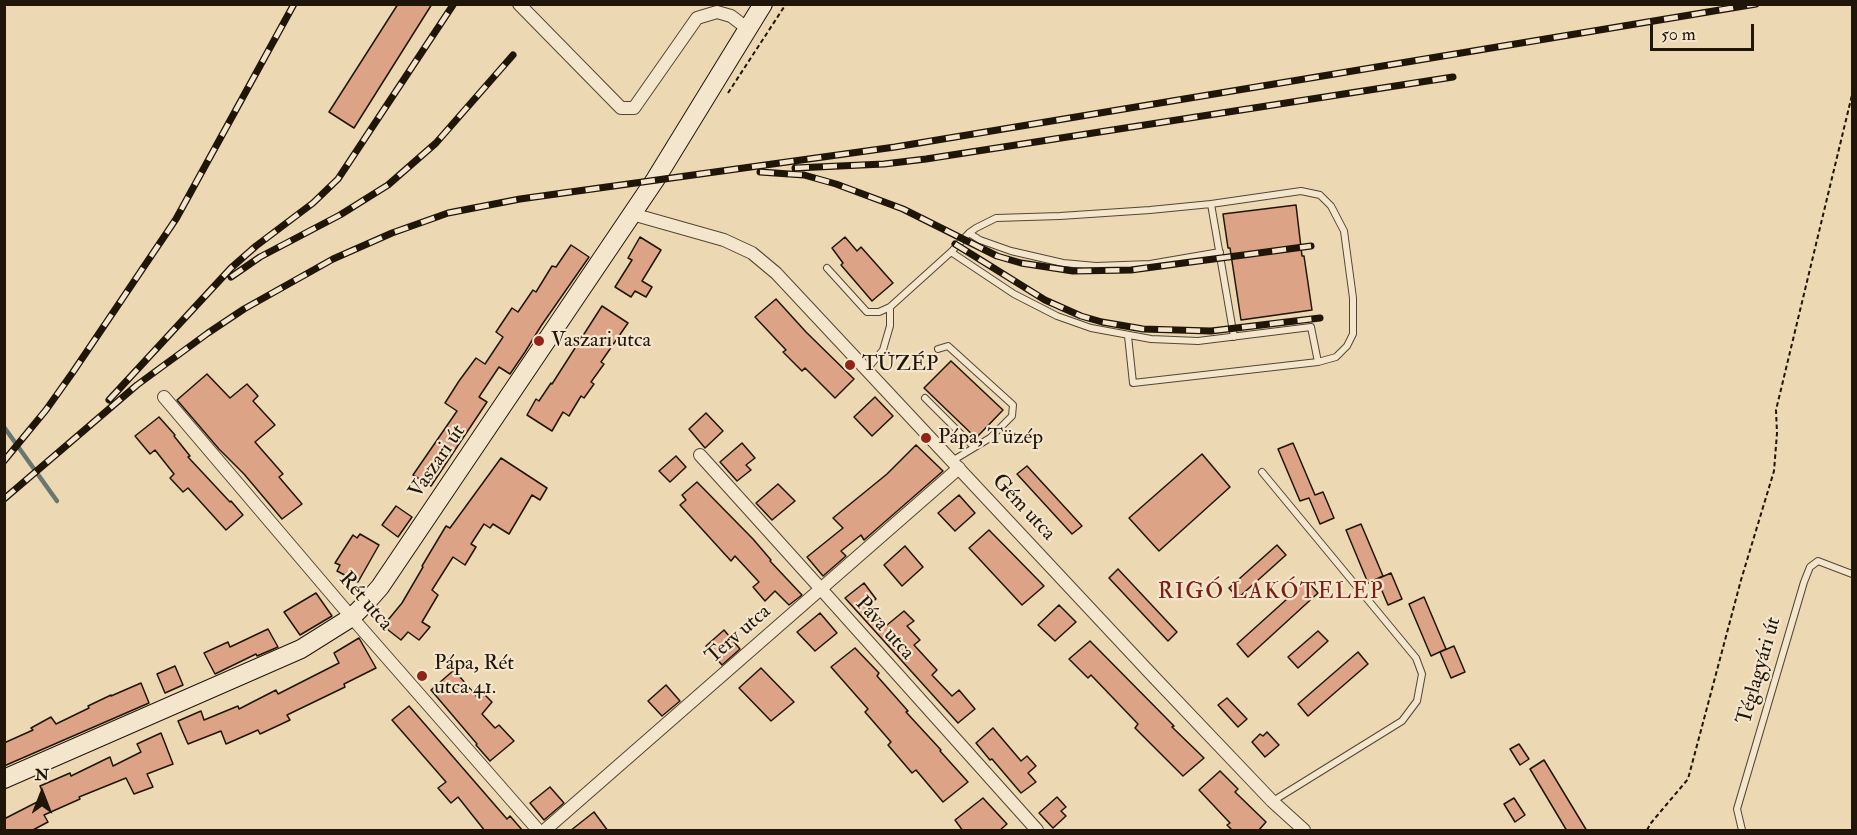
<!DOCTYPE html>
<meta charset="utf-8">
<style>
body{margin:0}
#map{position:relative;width:1857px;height:835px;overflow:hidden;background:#ecd8b2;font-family:"IM FELL Double Pica",serif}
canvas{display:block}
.frame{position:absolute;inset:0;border:6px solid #201509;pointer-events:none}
.north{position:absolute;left:12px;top:763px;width:60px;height:60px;-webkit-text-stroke:4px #f3e6cd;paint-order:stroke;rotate:0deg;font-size:16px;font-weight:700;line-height:24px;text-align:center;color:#201509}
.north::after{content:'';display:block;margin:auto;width:21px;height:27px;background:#201509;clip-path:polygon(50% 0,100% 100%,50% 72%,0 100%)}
.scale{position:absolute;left:1650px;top:24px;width:104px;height:27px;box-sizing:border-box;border:3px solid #201509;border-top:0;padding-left:8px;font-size:18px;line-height:21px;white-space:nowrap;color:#201509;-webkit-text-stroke:4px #f3e6cd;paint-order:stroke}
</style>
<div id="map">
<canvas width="1857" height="835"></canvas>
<div class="frame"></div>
<div class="north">N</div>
<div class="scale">50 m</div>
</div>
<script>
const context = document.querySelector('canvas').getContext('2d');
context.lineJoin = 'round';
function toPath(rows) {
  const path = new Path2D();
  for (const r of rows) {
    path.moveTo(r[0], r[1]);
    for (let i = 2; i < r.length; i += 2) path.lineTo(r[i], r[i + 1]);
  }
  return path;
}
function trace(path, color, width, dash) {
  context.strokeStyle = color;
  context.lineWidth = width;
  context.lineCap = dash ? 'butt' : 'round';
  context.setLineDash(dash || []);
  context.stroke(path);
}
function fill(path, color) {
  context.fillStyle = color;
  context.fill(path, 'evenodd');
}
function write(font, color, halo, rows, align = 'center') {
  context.font = font + ' "IM FELL Double Pica",serif';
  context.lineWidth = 4.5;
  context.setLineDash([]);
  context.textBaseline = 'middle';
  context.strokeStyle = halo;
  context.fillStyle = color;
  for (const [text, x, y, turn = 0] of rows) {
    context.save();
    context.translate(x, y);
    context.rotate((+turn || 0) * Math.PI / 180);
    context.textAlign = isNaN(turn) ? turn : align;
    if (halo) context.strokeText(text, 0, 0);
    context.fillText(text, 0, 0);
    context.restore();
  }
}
trace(toPath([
 [4,427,57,501]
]), '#697770', 4.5);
const building = toPath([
 [398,4,432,4,354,128,329,112,398,4],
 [1296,205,1302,256,1304,256,1312,310,1241,320,1230,248,1228,248,1223,214,1296,205],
 [640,237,661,250,642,281,652,287,646,297,635,291,631,297,615,287,632,260,628,258,640,237],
 [845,237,857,251,861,247,893,283,872,301,841,265,843,263,832,248,845,237],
 [571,245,589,257,541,326,525,352,510,374,499,367,479,397,487,402,431,486,413,475,457,411,445,403,459,381,476,358,485,364,503,337,496,332,512,308,518,312,533,290,536,292,552,266,556,267,571,245],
 [776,299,806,332,854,379,835,398,805,368,802,371,783,352,786,350,755,317,776,299],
 [602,306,628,323,601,362,604,364,591,382,594,384,584,398,581,396,569,416,563,412,552,431,527,415,536,399,539,401,551,383,552,384,602,306],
 [951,361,1003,410,976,438,924,388,951,361],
 [207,374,230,398,247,384,258,396,253,401,275,425,255,442,283,474,279,477,302,504,282,519,244,474,219,449,177,400,207,374],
 [875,397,893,416,872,436,854,417,875,397],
 [706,413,723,431,705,448,689,429,706,413],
 [159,417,175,435,174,436,190,456,188,457,230,502,231,501,243,515,226,530,188,488,183,492,170,478,174,474,155,450,150,454,135,436,159,417],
 [742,443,755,458,746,465,751,470,737,481,720,462,742,443],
 [1293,443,1315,495,1323,492,1334,518,1320,524,1309,498,1300,501,1278,449,1293,443],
 [916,445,943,471,864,540,861,535,841,551,846,556,823,576,807,557,843,528,833,518,887,474,916,445],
 [1202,454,1230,487,1159,551,1129,518,1202,454],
 [676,456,686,467,670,482,659,471,676,456],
 [501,458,547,488,540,500,532,495,509,534,493,524,490,528,484,524,471,544,476,547,465,565,453,557,432,590,438,595,422,622,430,627,419,640,408,632,401,640,383,626,402,603,423,567,422,566,446,526,450,528,501,458],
 [1027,466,1082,526,1072,534,1017,474,1027,466],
 [697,482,753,539,771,560,770,561,802,595,789,605,775,591,765,601,753,587,759,582,735,556,731,561,680,505,686,500,682,495,697,482],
 [778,484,795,501,772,520,756,503,778,484],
 [959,495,975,513,955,531,938,513,959,495],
 [396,506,412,517,398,537,382,525,396,506],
 [1361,524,1383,576,1368,583,1346,530,1361,524],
 [989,530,1044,586,1022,605,969,548,989,530],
 [360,534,379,545,358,582,337,571,340,565,335,563,353,535,357,538,360,534],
 [1277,545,1286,555,1238,598,1229,588,1277,545],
 [905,546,923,567,902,586,884,565,905,546],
 [1118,569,1177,632,1168,641,1109,578,1118,569],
 [1391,573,1402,599,1388,605,1377,579,1391,573],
 [1307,581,1318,593,1248,657,1237,644,1307,581],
 [864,583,876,599,870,604,887,625,904,611,914,621,907,626,920,640,914,645,937,670,932,675,952,696,959,690,975,709,958,723,845,598,864,583],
 [316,593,332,616,300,635,284,612,316,593],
 [1424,597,1446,649,1431,656,1409,604,1424,597],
 [1059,605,1076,622,1055,641,1038,625,1059,605],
 [820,613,837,633,815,651,797,632,820,613],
 [268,629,278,647,257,656,256,654,215,674,204,653,228,642,230,647,268,629],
 [724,630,740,649,722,665,706,646,724,630],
 [1318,631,1328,641,1298,668,1288,657,1318,631],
 [359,638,376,668,344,684,345,687,287,715,290,720,260,734,258,730,226,744,221,731,188,744,178,721,201,711,204,720,238,706,239,709,276,690,278,694,339,663,334,653,359,638],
 [1090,641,1174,726,1172,727,1204,758,1183,776,1135,728,1138,724,1091,675,1088,678,1069,659,1090,641],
 [1454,646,1465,672,1451,678,1440,652,1454,646],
 [855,648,879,673,877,676,908,711,906,712,941,750,940,751,968,782,943,802,916,770,912,773,888,745,891,742,865,712,868,709,831,667,855,648],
 [1358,652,1368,664,1308,716,1298,704,1358,652],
 [175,666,183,685,165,693,157,674,175,666],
 [761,668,794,702,771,721,739,688,761,668],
 [454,670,478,698,483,693,492,702,482,714,495,728,499,725,514,741,490,761,476,745,477,744,431,690,454,670],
 [141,683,149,703,4,766,4,743,33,730,31,728,51,717,56,724,89,708,88,706,111,695,111,696,141,683],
 [666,685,680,701,662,716,648,701,666,685],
 [1227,698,1247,719,1238,727,1218,705,1227,698],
 [409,706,507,819,510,816,523,831,485,831,458,797,451,803,438,788,446,782,392,720,409,706],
 [993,728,1021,761,1027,756,1036,766,1028,773,1036,782,1021,793,992,759,990,760,976,743,993,728],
 [1267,732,1279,745,1265,757,1252,742,1260,734,1263,736,1267,732],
 [161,733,173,764,147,774,153,787,134,794,126,778,79,797,80,799,44,815,48,822,31,831,4,831,4,819,45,798,40,786,70,773,71,776,110,757,113,766,141,752,137,744,161,733],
 [1519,744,1529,759,1520,765,1510,749,1519,744],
 [1544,760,1587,831,1567,831,1530,769,1544,760],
 [1220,771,1238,789,1235,792,1266,822,1258,831,1233,831,1227,825,1230,823,1199,790,1220,771],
 [550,787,564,803,544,820,530,803,550,787],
 [1057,797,1066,807,1061,811,1066,816,1053,828,1039,813,1057,797],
 [983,798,1007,824,999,831,963,831,955,820,983,798],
 [1514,798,1525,815,1515,822,1504,804,1514,798],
 [594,812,608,831,570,831,594,812]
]);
fill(building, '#dca386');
trace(building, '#201509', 1.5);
const service = toPath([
 [1211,204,1234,337],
 [969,233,980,240,1011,251,1063,263,1096,266,1150,264,1220,252],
 [951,252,1014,294,1057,316,1091,328,1151,339,1198,341,1311,327,1318,362],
 [827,268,867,312,879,312,890,307],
 [938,349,948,346,1013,405,1012,416,990,438,952,461],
 [867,369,883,350,885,343,890,326,890,307,951,252,969,233,976,228,996,218,1060,216,1150,210,1211,204,1301,191,1320,195,1331,206,1344,231,1353,298,1353,334,1347,346,1336,357,1318,362,1133,383,1128,336],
 [925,398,974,447],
 [1262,472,1416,658,1422,674,1417,701,1402,721,1273,801],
 [1742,830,1737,809,1804,582,1810,567,1818,561,1852,574]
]);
const minor = toPath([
 [519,4,621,108,634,108,697,18,717,12,731,16,748,29],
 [632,214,724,240,752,253,776,273,1151,674,1272,801,1304,830],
 [164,397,347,612,538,830],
 [700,455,821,589,1037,830],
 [545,830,959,468]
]);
const secondary = toPath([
 [4,779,301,649,352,617,365,604,380,587,655,180,763,4]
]);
trace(service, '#534633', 8);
trace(minor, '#534633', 14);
trace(secondary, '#201509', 20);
trace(toPath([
 [728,93,786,4],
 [1647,830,1651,823,1688,779,1741,580,1774,471,1777,433,1776,410,1852,95]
]), '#201509', 2, [4.5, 3]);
trace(service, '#f3e6cd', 6);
trace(minor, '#f3e6cd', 12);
trace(secondary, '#f3e6cd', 18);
const rail = toPath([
 [795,168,884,164,926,159,1453,77],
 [760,172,804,175,836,184,903,209,997,256,1021,263,1073,271,1131,270,1311,246],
 [955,244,1045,300,1081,316,1102,322,1143,329,1211,331,1320,318],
 [231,277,260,257,340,215,388,185,436,143,513,55],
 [109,400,231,268,256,246,313,203,338,179,453,5],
 [4,461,46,410,73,372,176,219,294,4],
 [4,499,137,385,208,333,244,309,333,259,392,233,448,213,520,199,895,147,1756,4]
]);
trace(rail, '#201509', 7);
trace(rail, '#f3e6cd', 4.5, [14]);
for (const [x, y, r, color] of [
 [539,341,6,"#8f2418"],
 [850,365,6,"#8f2418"],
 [926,438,6,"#8f2418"],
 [422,676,6,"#8f2418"]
]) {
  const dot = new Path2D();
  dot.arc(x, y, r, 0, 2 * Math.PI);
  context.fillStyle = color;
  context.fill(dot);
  trace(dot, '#f3e6cd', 2);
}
write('21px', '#201509', '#f3e6cd', [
 ["Vaszari utca",551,341],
 ["TÜZÉP",862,365],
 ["Pápa, Tüzép",938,438],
 ["Pápa, Rét",434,664],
 ["utca 41.",434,688]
], 'left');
write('21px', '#201509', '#f3e6cd', [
 ["Vaszari út",438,462,-56],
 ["Gém utca",1023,508,47],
 ["Rét utca",365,602,49],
 ["Páva utca",884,629,48],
 ["Terv utca",739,635,-41],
 ["Téglagyári út",1760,671,-74]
]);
context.letterSpacing = '1.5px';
write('22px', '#7a1f14', '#f3e6cd', [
 ["RIGÓ LAKÓTELEP",1271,593]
]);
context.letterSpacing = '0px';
</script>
